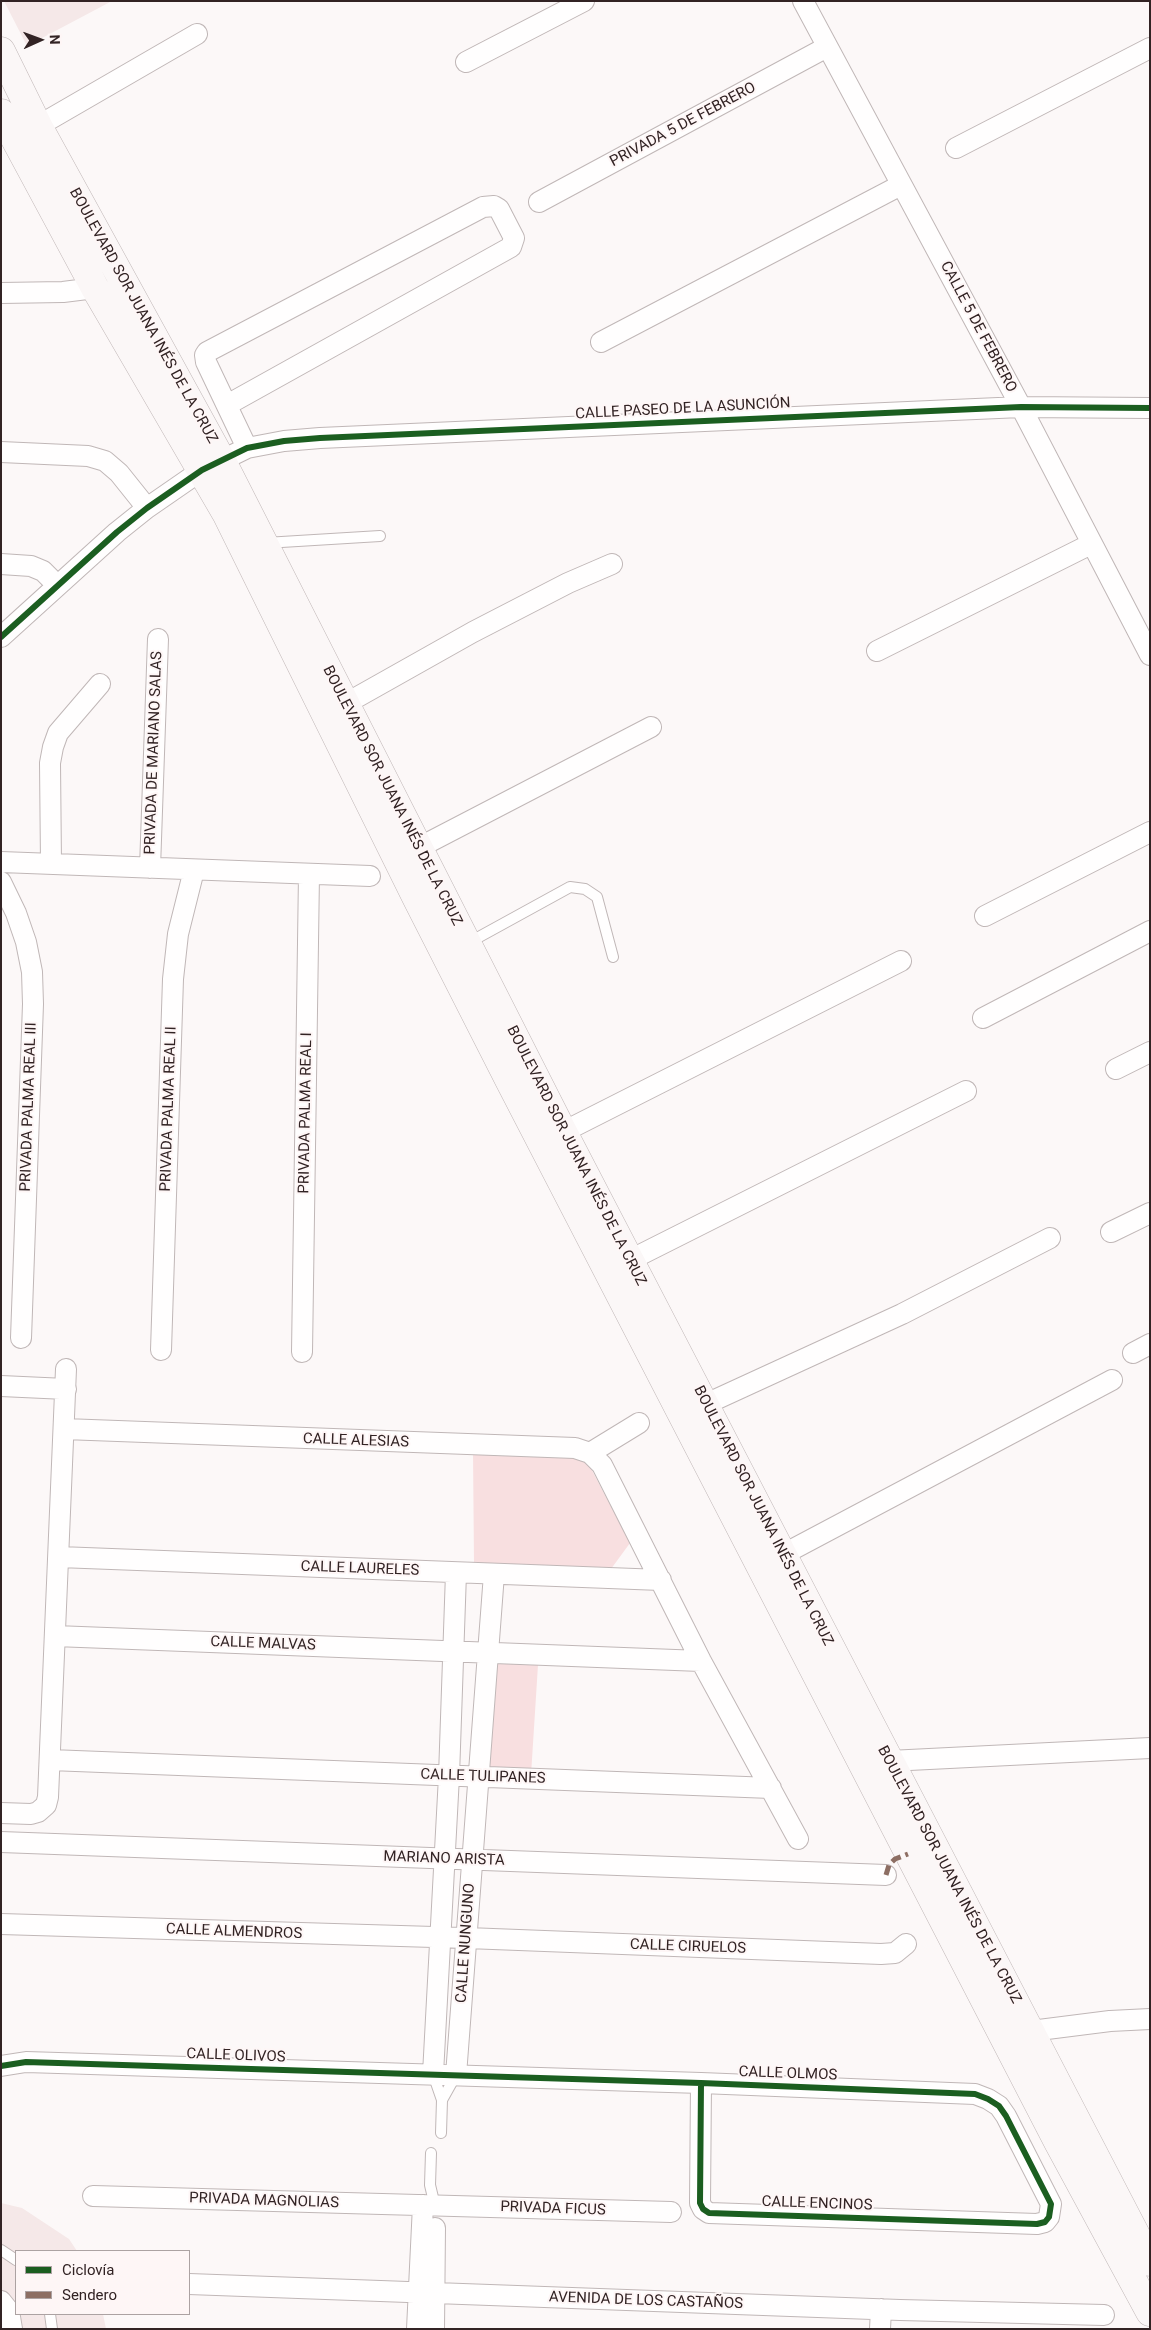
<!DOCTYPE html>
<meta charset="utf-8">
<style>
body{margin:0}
#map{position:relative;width:1151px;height:2330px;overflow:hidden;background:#fcf8f8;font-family:Roboto,sans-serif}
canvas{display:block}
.frame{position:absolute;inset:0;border:2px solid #322324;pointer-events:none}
.legend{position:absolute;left:15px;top:2250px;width:175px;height:65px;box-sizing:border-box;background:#fef6f6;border:1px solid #aca2a2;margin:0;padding:6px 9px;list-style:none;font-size:15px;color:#322324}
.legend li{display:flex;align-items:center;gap:10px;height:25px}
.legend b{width:25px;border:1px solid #aca2a2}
.north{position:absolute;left:15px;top:15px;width:50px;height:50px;-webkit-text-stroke:4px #fef6f6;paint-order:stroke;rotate:88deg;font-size:14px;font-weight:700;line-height:20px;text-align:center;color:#322324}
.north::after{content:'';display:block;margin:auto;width:18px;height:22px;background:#322324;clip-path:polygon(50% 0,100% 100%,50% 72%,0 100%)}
</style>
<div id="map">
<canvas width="1151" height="2330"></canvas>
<div class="frame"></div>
<ul class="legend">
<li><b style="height:6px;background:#1b5e20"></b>Ciclovía</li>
<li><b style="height:6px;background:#8d6e63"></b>Sendero</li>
</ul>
<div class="north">N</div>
</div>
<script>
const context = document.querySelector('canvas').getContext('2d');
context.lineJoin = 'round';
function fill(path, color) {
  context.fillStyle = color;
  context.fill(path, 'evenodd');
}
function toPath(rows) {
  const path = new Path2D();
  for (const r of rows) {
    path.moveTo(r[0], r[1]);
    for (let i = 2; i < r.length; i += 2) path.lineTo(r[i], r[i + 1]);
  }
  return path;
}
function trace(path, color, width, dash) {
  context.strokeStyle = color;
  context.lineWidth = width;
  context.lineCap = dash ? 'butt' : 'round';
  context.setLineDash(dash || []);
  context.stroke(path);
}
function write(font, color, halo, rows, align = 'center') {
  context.font = font + ' Roboto,sans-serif';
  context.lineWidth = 4;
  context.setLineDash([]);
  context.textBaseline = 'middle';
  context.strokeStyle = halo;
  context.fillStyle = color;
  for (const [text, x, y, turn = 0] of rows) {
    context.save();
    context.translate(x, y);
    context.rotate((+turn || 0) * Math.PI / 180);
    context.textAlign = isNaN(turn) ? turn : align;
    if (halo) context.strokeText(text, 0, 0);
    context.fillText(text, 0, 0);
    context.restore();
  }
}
fill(toPath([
 [4,1,112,1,27,46],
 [1,2203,22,2208,69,2239,77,2251,16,2251,16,2314,103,2314,106,2329,1,2329]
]), '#f5e8e8');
fill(toPath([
 [473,1452,584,1455,630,1543,611,1569,474,1563],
 [491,1662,538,1665,531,1775,484,1772]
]), '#f8dfe0');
const lane = toPath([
 [265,543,380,536],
 [468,943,570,887,585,889,597,897,613,957],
 [433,2074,442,2100,441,2133],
 [442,2100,456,2075],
 [431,2153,430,2185,435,2206],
 [1,2250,16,2260],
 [50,2314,52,2329]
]);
const street = toPath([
 [803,1,1021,407,1150,655],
 [466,62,584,1],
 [38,126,197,34],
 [956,148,1150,48],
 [539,202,827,47],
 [1,293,63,292,95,288],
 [601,342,901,185],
 [227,405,511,247,514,238,499,209,494,206,483,207,207,352,205,355,206,362,247,448],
 [1,452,88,456,105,461,119,473,147,508],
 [1,564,31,566,43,571,57,585],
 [1,637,117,532,147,508,202,470,247,448,284,441,320,438,1021,407,1150,408],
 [877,651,1091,544],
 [345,704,473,632,568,583,612,564],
 [418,848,651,727],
 [1,862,370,876],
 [51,864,50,763,53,747,58,733,100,684],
 [150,868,158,639],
 [1,882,16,913,26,942,32,972,33,1004,21,1338],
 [985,916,1150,832],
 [983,1018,1150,931],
 [1116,1069,1150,1052],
 [563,1132,901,961],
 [1111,1232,1150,1213],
 [630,1260,966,1091],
 [161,1350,173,979,178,934,194,870],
 [302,1352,309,874],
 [1133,1353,1150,1344],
 [1,1386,66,1389],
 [706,1404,902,1314,1050,1238],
 [64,1429,575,1448,590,1453,639,1423],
 [590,1453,602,1465,701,1661,798,1839],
 [782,1555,1112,1380],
 [59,1557,661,1580],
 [55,1636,701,1661],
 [50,1760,771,1788],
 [889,1761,1150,1748],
 [1,1813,31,1814,38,1812,46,1805,48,1797,66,1369],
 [1,1842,886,1875],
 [1,1924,467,1938,881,1954,895,1953,906,1944],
 [1031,2031,1110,2021,1150,2019],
 [1,2066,26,2062,701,2083,975,2094,988,2099,999,2106,1006,2116,1051,2204,1049,2217,1045,2222,1037,2224,709,2213,703,2209,700,2203,701,2083],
 [433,2074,449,1776,456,1573],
 [456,2075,494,1574],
 [93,2196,671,2212],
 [189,2284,900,2310,1104,2315],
 [1,2301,9,2311,12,2329],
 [417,2329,423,2205],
 [434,2329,435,2228],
 [880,2329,881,2309]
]);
const secondary = toPath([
 [1,51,38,126,221,459,563,1132,1150,2262],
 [1,113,95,288,227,515,416,897,509,1080,1058,2142,1150,2312]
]);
trace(lane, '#c0b7b7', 12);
trace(street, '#c0b7b7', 22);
trace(secondary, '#c0b7b7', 29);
trace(lane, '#fffefe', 10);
trace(street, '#fffefe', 20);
trace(secondary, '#fbf7f7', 28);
trace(toPath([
 [886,1875,889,1865,895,1859,908,1854]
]), '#8d6e63', 5, [10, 5]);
trace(toPath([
 [1,637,117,532,147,508,202,470,247,448,284,441,320,438,1021,407,1150,408],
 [1,2066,26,2062,701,2083,975,2094,988,2099,999,2106,1006,2116,1051,2204,1049,2217,1045,2222,1037,2224,709,2213,703,2209,700,2203,701,2083]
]), '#1b5e20', 6);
write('15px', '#322324', '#fef6f6', [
 ["PRIVADA 5 DE FEBRERO",683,125,-28],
 ["BOULEVARD SOR JUANA INÉS DE LA CRUZ",143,316,61],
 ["CALLE 5 DE FEBRERO",978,327,62],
 ["CALLE PASEO DE LA ASUNCIÓN",683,409,-3],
 ["PRIVADA DE MARIANO SALAS",154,753,-88],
 ["BOULEVARD SOR JUANA INÉS DE LA CRUZ",392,796,63],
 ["PRIVADA PALMA REAL III",29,1107,-88],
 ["PRIVADA PALMA REAL II",169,1109,-88],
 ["PRIVADA PALMA REAL I",306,1113,-89],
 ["BOULEVARD SOR JUANA INÉS DE LA CRUZ",576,1156,63],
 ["CALLE ALESIAS",356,1441,2],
 ["BOULEVARD SOR JUANA INÉS DE LA CRUZ",763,1516,63],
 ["CALLE LAURELES",360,1569,2],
 ["CALLE MALVAS",263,1644,2],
 ["CALLE TULIPANES",483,1777,2],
 ["MARIANO ARISTA",444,1859,2],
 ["BOULEVARD SOR JUANA INÉS DE LA CRUZ",949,1875,62],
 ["CALLE ALMENDROS",234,1932,2],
 ["CALLE NUNGUNO",466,1943,-86],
 ["CALLE CIRUELOS",688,1947,2],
 ["CALLE OLIVOS",236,2056,2],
 ["CALLE OLMOS",788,2074,2],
 ["PRIVADA MAGNOLIAS",264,2201,2],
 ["CALLE ENCINOS",817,2204,2],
 ["PRIVADA FICUS",553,2209,2],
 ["AVENIDA DE LOS CASTAÑOS",646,2301,2]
]);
</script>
